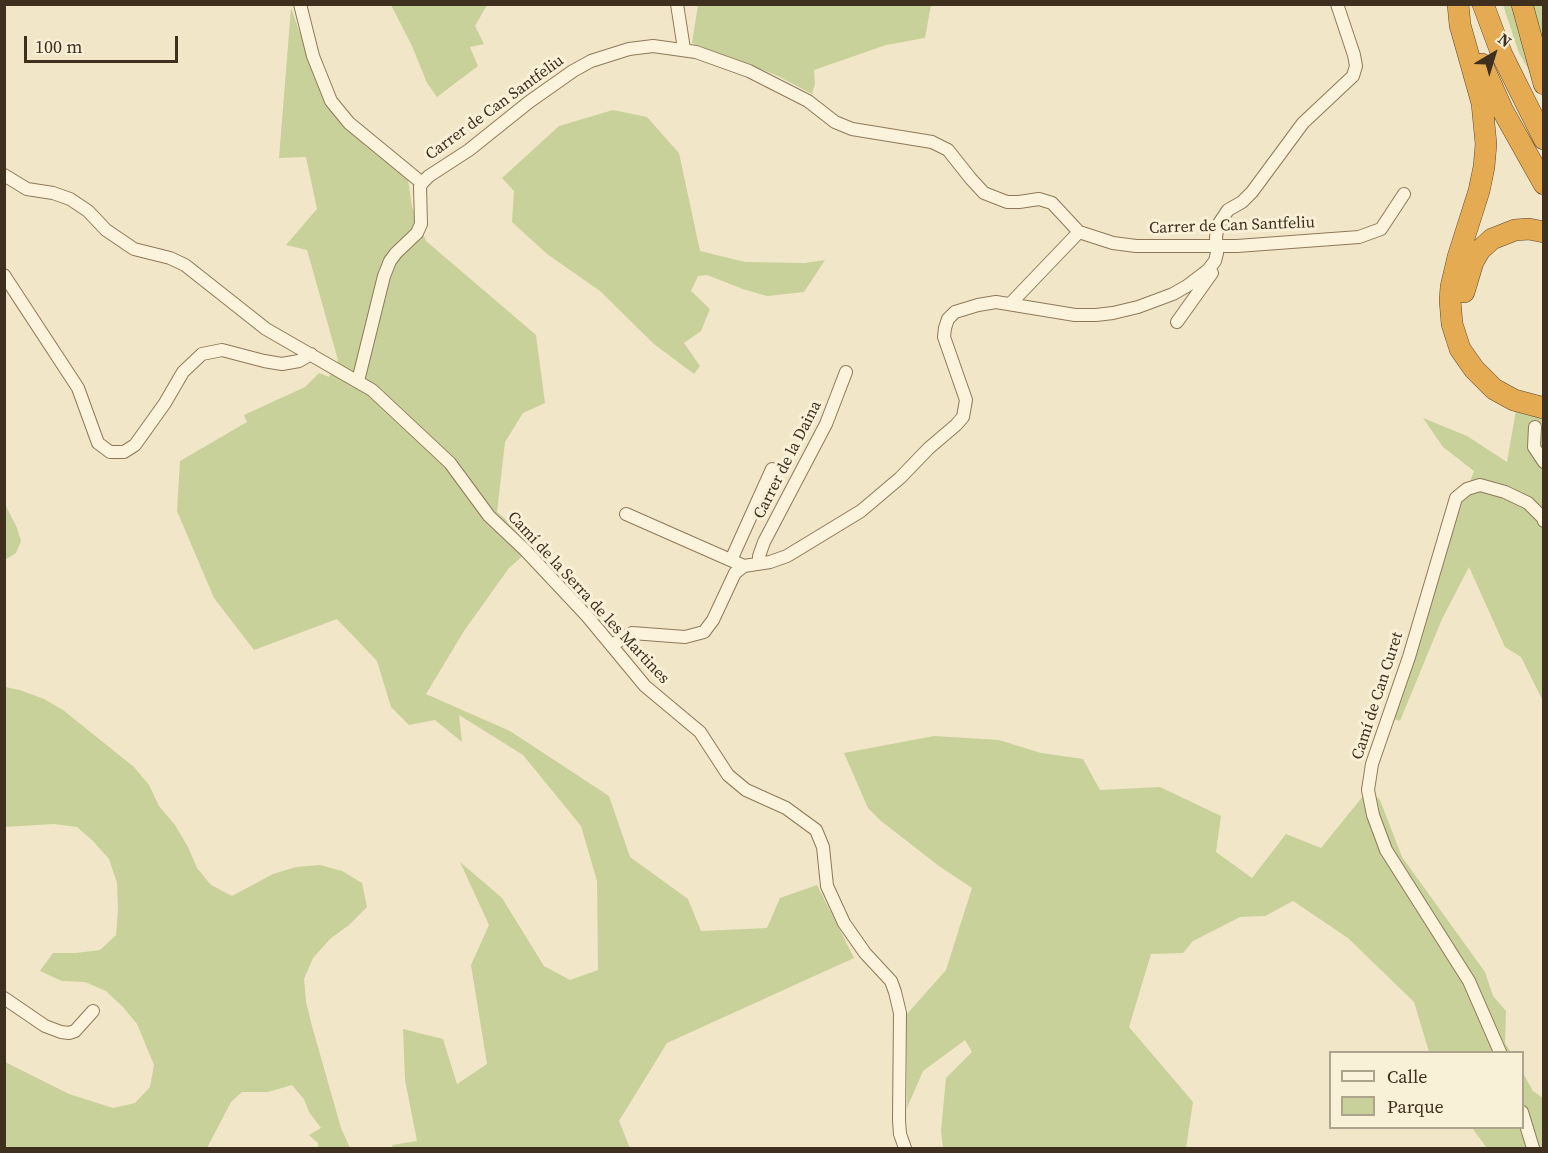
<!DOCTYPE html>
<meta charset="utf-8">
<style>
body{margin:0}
#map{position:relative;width:1548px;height:1153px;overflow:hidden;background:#f1e6c7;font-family:"Source Serif 4",serif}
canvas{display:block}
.frame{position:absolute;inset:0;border:6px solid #3e2f1f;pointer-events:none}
.legend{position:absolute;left:1329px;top:1051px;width:195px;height:78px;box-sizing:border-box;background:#f8f0d7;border:2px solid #aea38d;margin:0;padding:8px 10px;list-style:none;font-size:18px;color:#3e2f1f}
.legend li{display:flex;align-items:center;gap:12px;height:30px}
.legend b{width:30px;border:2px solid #aea38d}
.north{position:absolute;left:1464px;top:24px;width:60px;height:60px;-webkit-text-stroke:4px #f8f0d7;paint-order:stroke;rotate:38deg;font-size:16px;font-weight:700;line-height:24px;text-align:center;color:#3e2f1f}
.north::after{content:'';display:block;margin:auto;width:21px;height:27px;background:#3e2f1f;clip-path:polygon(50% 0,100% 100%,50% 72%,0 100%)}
.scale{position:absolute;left:24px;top:36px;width:154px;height:27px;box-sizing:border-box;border:3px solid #3e2f1f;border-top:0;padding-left:8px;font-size:18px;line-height:21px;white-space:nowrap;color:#3e2f1f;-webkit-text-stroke:4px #f8f0d7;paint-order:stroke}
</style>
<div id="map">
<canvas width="1548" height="1153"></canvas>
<div class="frame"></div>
<ul class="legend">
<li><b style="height:8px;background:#fbf3db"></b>Calle</li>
<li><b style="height:16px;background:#c8d199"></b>Parque</li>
</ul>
<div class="north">N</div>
<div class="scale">100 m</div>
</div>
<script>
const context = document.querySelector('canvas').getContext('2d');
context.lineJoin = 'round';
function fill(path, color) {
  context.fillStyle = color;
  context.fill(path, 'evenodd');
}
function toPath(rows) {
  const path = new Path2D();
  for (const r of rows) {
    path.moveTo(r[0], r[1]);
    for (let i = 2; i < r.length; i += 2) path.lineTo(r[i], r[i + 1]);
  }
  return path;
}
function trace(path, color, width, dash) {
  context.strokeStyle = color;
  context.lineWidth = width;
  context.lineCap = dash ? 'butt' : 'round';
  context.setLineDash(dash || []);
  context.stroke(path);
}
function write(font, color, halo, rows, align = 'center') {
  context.font = font + ' "Source Serif 4",serif';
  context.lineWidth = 6;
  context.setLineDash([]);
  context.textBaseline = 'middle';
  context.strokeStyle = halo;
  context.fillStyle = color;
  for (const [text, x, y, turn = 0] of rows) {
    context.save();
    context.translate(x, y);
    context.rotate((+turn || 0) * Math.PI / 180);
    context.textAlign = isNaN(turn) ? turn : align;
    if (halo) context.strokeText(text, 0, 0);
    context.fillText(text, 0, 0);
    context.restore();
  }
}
fill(toPath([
 [391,5,487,5,475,26,484,44,470,47,478,66,437,97,427,83,412,46],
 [698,5,931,5,925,38,886,45,814,70,815,84,812,94,776,75,692,43],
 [1503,5,1543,5,1543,94,1519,53],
 [291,8,323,98,367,147,408,180,412,207,426,241,536,335,545,403,523,413,505,442,497,512,535,545,509,568,464,631,426,694,510,731,609,796,630,857,688,899,701,931,767,928,780,898,817,885,854,958,667,1043,619,1121,630,1148,393,1148,392,1145,417,1141,405,1080,403,1029,443,1039,457,1084,487,1064,471,965,489,925,460,862,502,898,544,966,570,980,598,970,597,881,581,826,523,755,459,715,462,742,435,720,409,725,391,707,377,661,337,619,254,650,214,598,177,511,180,461,247,422,244,415,305,387,319,373,329,377,338,360,307,250,286,245,317,209,306,157,279,158],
 [613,110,647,117,679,153,700,251,745,262,805,263,825,260,804,292,767,296,743,289,707,275,698,276,691,291,710,309,701,331,684,343,700,366,694,374,654,344,600,291,547,254,512,222,514,191,502,178,559,126],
 [1516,410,1543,416,1543,701,1521,657,1505,647,1469,567,1442,619,1400,721,1388,717,1406,651,1474,471,1443,447,1423,418,1467,436,1507,462],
 [5,504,17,528,21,541,16,553,5,560],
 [5,687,20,690,44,699,63,710,134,767,149,785,159,806,175,825,188,847,197,868,211,885,232,896,273,874,296,867,320,865,342,871,362,883,367,907,349,925,330,939,313,958,304,979,306,1002,312,1026,341,1128,350,1148,318,1148,318,1143,309,1135,321,1128,309,1112,304,1099,292,1085,268,1092,242,1092,231,1102,207,1148,5,1148,5,1062,69,1094,113,1108,135,1103,150,1087,154,1065,137,1024,123,1007,106,991,85,982,62,981,40,971,53,953,76,953,100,950,116,935,118,910,117,883,109,859,93,841,77,827,54,824,5,827],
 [934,736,999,740,1041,753,1083,759,1100,790,1160,787,1221,816,1216,852,1252,878,1286,834,1321,848,1368,790,1380,800,1402,857,1485,972,1493,996,1506,1011,1505,1043,1511,1052,1429,1052,1414,1002,1348,938,1293,901,1265,916,1240,917,1193,941,1183,953,1151,954,1129,1027,1193,1102,1186,1148,943,1148,941,1131,946,1078,972,1052,965,1040,923,1071,907,1108,907,1014,946,970,972,888,939,866,881,821,868,808,844,753],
 [1523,1073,1533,1091,1543,1098,1543,1148,1487,1148,1472,1128,1522,1128]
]), '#c8d199');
const street = toPath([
 [300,4,313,56,331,101,349,123,422,183],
 [677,4,684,49],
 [4,175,27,189,53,193,70,199,88,211,106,230,134,249,170,258,185,265,266,329,372,390,450,463,489,516,525,550,587,616,645,686,700,732,728,775,746,790,786,808,816,830,823,847,827,886,844,923,865,953,891,981,895,992,900,1013,899,1120,900,1134,905,1148],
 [4,275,78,388,98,443,110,452,124,452,135,445,165,403,183,372,202,354,222,350,264,361,282,364,299,361,311,354],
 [1011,303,1079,232],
 [1177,322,1212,273],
 [358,381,384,276,390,261,396,253,417,233,421,224,420,187,422,183,429,176,469,150,529,102,573,71,591,61,629,49,653,46,696,52,749,71,808,101,835,122,852,129,932,142,948,150,971,179,984,193,1007,202,1019,202,1039,199,1052,203,1079,232,1113,243,1136,246,1237,246,1359,237,1381,229,1404,194],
 [1535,427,1534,447,1544,462],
 [626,514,744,566],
 [731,560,772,469],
 [759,563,759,556,764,542,826,424,846,372],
 [612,645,632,633,685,637,704,632,713,620,735,573,744,566,770,562,787,556,861,511,900,478,929,448,956,425,963,417,966,400,944,337,945,328,948,319,955,312,978,305,996,302,1075,315,1096,315,1113,313,1138,307,1173,294,1187,286,1208,270,1215,261,1217,253,1216,237,1218,225,1228,210,1242,202,1252,192,1303,123,1353,76,1356,66,1354,55,1337,4],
 [4,998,45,1026,61,1032,69,1033,75,1031,93,1011],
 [1500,1052,1469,981,1386,850,1373,815,1368,790,1372,764,1409,657,1456,498,1467,489,1480,485,1505,492,1528,503,1543,518,1544,521],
 [1522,1112,1533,1148]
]);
const highway = toPath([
 [1458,4,1460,25,1482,103,1486,144,1484,167,1479,191,1458,257,1451,287,1450,300,1452,324,1460,349,1474,369,1494,389,1514,400,1544,408],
 [1483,4,1502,55,1544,139],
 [1522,4,1544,84],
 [1482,64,1503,111,1544,184],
 [1464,292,1473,262,1480,250,1492,239,1515,230,1529,229,1544,232]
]);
trace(street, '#8f785a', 14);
trace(highway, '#5c462f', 22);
trace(street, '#fbf3db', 12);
trace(highway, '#e5ab53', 21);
write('16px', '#3e2f1f', '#f8f0d7', [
 ["Carrer de Can Santfeliu",495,108,-36],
 ["Carrer de Can Santfeliu",1232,226,-2],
 ["Carrer de la Daina",788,460,-63],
 ["Camí de la Serra de les Martines",588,598,47],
 ["Camí de Can Curet",1378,696,-72]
]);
</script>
